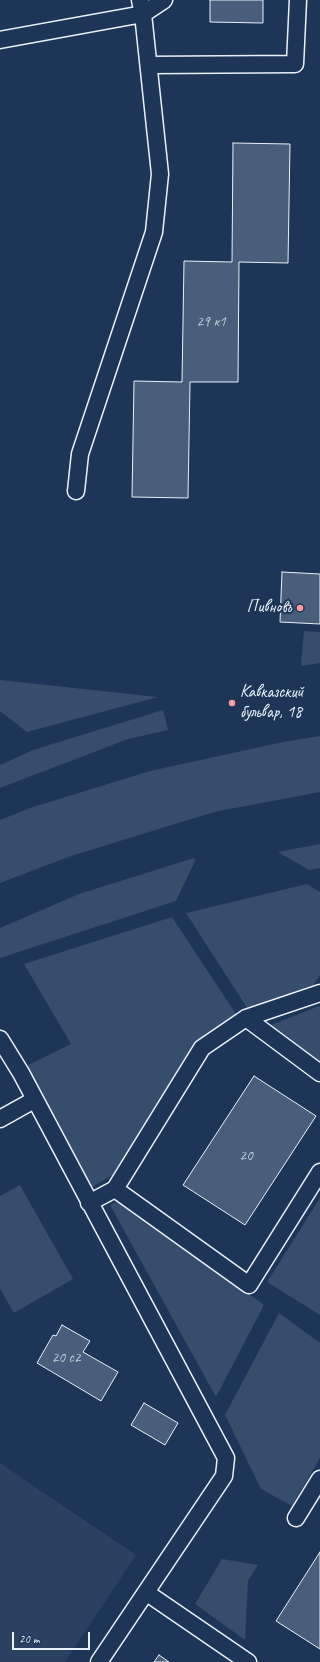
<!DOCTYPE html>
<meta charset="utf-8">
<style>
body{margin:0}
#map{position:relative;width:320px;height:1662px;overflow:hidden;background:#1d3557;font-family:Caveat,sans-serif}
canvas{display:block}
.scale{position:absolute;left:12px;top:1632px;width:78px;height:18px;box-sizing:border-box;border:2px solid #e8f1f8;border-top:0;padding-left:5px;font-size:12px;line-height:14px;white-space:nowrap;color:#e8f1f8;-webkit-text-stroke:3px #1d3557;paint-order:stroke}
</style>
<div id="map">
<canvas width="320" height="1662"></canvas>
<div class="scale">20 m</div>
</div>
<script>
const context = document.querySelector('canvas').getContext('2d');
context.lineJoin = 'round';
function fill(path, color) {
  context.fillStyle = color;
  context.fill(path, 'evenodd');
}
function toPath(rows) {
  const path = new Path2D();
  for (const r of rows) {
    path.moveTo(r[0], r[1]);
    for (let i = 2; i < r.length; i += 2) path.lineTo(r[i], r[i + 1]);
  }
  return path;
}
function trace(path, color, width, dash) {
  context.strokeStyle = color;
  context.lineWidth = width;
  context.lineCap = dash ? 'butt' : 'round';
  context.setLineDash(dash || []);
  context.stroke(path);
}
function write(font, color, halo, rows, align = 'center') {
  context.font = font + ' Caveat,sans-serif';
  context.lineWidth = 4;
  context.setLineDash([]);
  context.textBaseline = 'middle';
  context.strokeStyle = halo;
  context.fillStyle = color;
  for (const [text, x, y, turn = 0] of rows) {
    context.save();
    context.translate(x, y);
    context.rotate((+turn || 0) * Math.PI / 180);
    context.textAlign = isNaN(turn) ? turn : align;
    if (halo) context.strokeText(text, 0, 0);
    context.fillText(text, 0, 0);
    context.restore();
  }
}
fill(toPath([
 [0,1463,136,1555,65,1662,0,1662]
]), '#2a4162');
fill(toPath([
 [304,631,320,632,320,663,301,666],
 [0,680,158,697,27,732,0,711],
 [163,710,168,730,128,739,0,788,0,765,33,750],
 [320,736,320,792,214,812,71,856,0,883,0,820,33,807,150,771,283,742],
 [320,844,320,868,309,870,278,852],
 [194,858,195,861,176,901,0,958,0,928,79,894],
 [307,884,320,892,320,975,313,985,247,1008,186,913],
 [172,917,236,1014,195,1043,113,1175,90,1188,24,1067,71,1044,24,964],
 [319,1006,320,1007,320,1065,269,1026],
 [20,1185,73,1279,14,1313,0,1289,0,1196],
 [320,1198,320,1315,267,1282],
 [122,1200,264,1305,216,1397,110,1205],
 [279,1313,320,1343,320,1458,292,1506,261,1489,225,1415],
 [222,1559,258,1565,248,1581,245,1640,195,1604]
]), '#374d6c');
const building = toPath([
 [210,0,263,0,263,23,210,22,210,0],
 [233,143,290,144,288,263,239,262,238,382,190,382,188,498,132,497,134,381,182,382,184,261,232,262,233,143],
 [282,572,320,574,320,624,280,622,282,572],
 [254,1076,316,1116,245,1225,183,1185,254,1076],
 [62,1325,90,1341,83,1352,118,1372,101,1401,37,1363,53,1335,56,1336,62,1325],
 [144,1403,178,1423,165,1445,131,1425,144,1403],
 [320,1552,320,1649,276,1621,320,1552],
 [159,1655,169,1662,154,1662,159,1655]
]);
fill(building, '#495e7a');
trace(building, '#e8f1f8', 1);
const lane = toPath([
 [0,40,143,14,164,0],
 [149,65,295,64,298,0],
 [76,491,80,454,154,232,160,174,143,14,140,0],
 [246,1018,320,1073],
 [0,1039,21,1073,226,1458,224,1476,99,1662],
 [0,1119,34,1100],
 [115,1189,249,1285,320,1172],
 [89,1203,115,1189,202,1048,246,1018,320,993],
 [296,1518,320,1479],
 [147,1593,248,1662]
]);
trace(lane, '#e8f1f8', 19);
trace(lane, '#1d3557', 16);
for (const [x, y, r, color] of [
 [300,608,4,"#ff9aa2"],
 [232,703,4,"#ff9aa2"]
]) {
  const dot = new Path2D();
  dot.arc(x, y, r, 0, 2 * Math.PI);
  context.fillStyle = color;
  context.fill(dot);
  trace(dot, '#1d3557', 1.5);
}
write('15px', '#c0ccd8', null, [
 ["29 к1",211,322],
 ["20",246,1156],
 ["20 с2",66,1358]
]);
write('17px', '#e8f1f8', '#1d3557', [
 ["Пивновъ",292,608],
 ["Кавказский",240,693,"left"],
 ["бульвар, 18",240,713,"left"]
], 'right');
</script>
